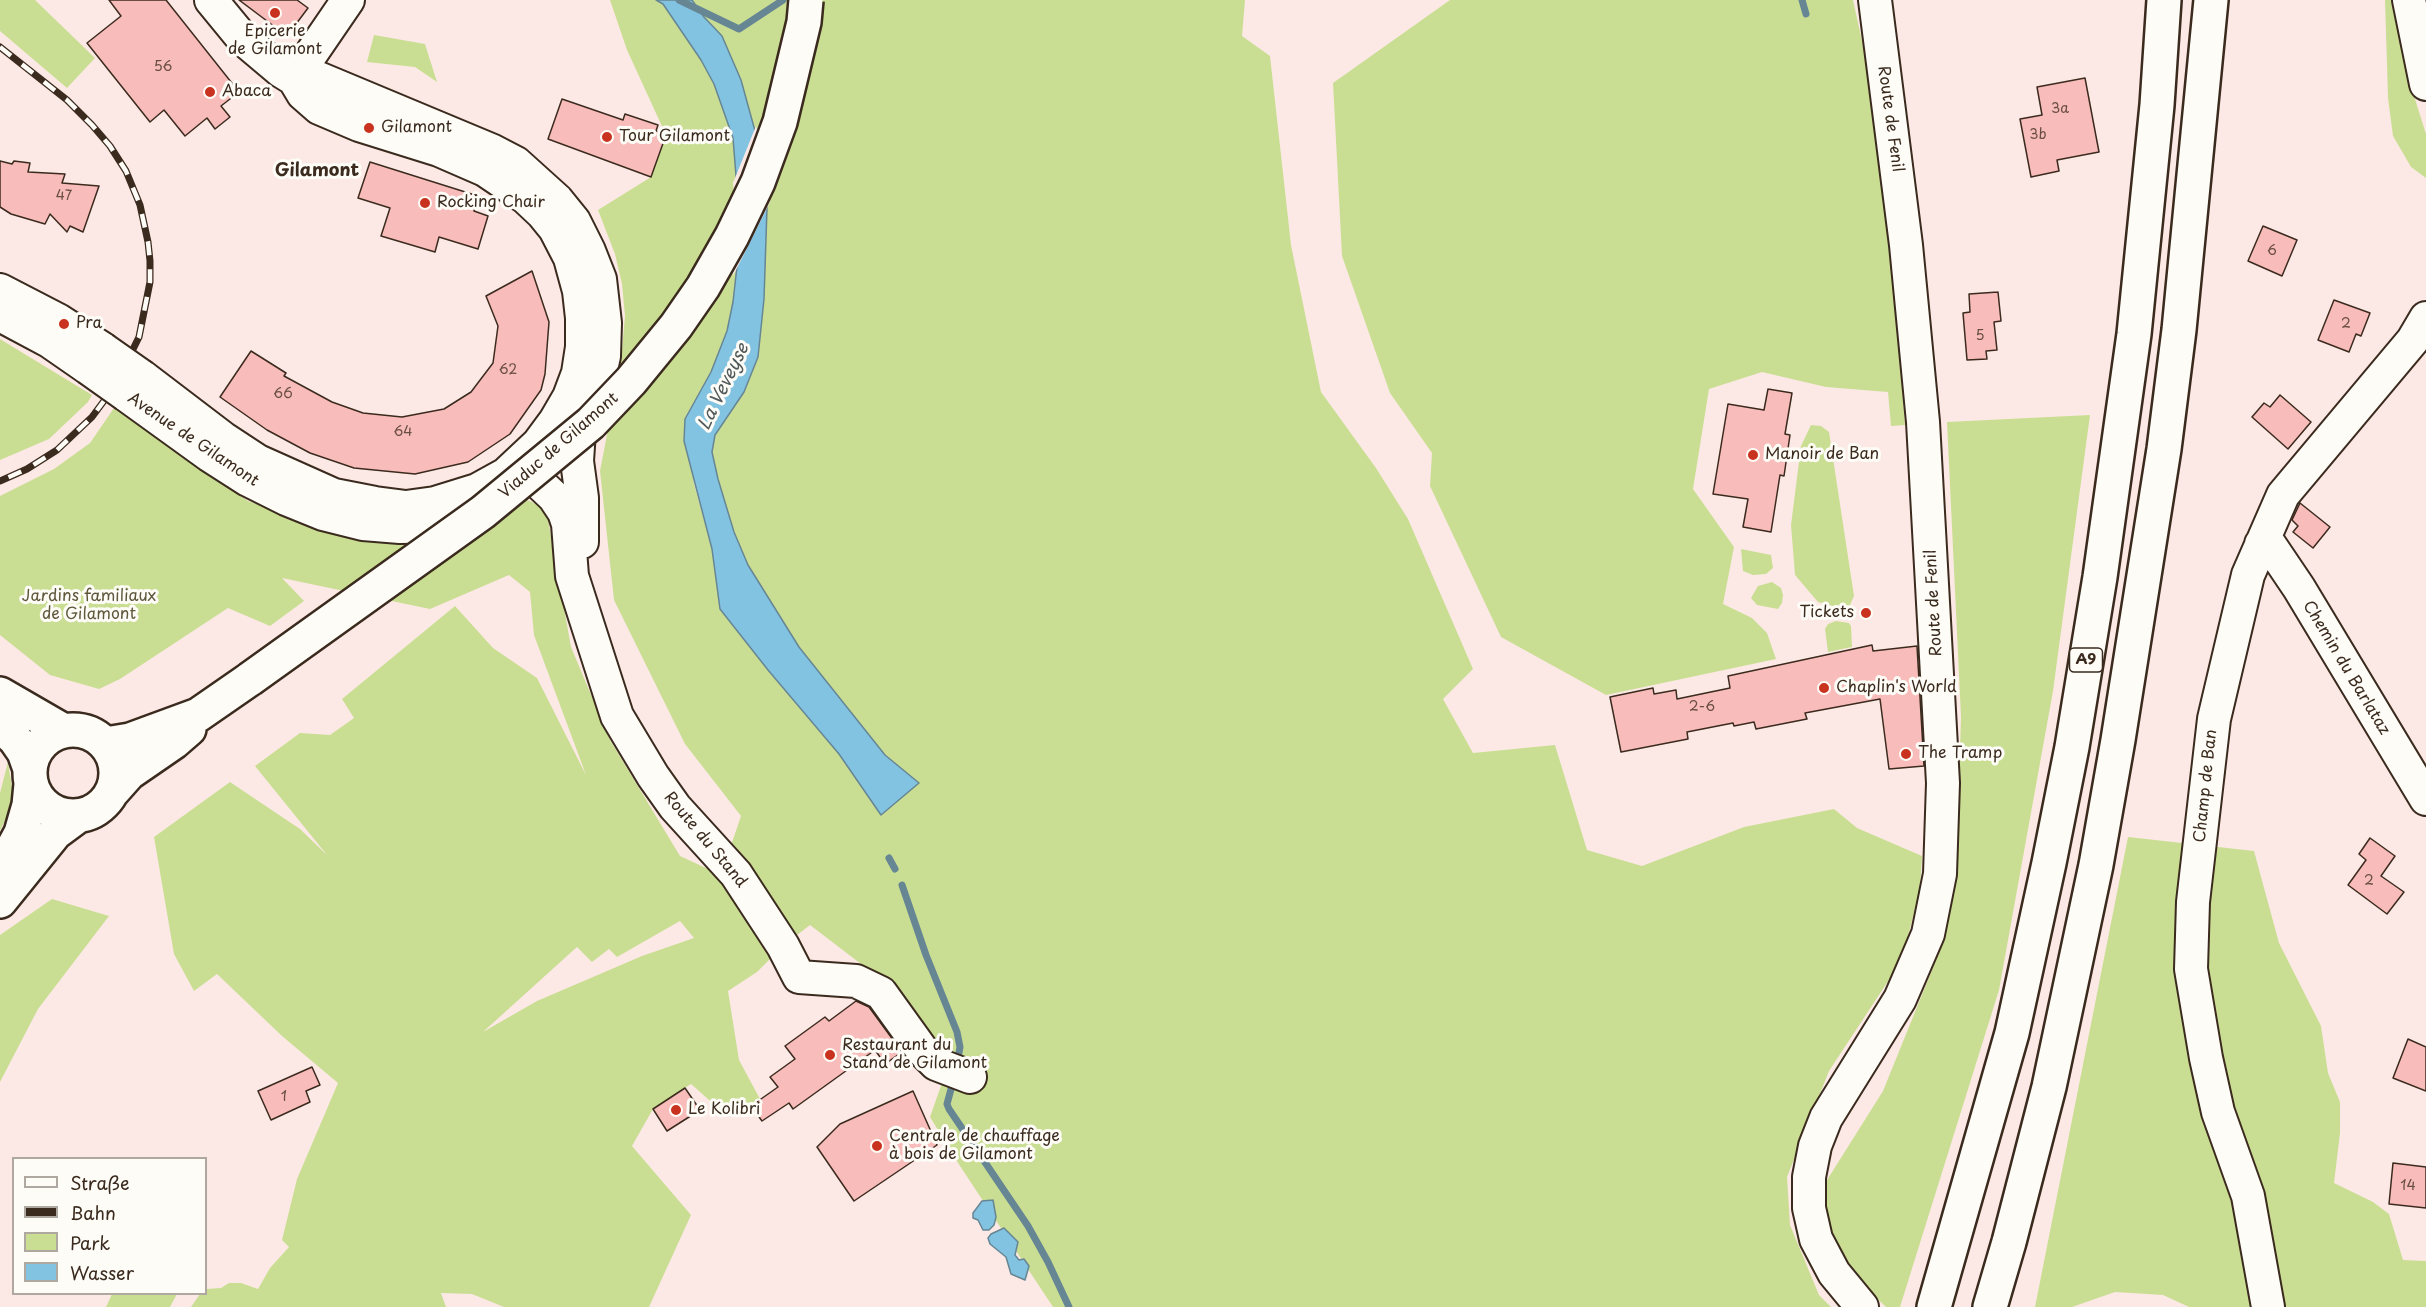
<!DOCTYPE html>
<meta charset="utf-8">
<style>
body{margin:0}
#map{position:relative;width:2426px;height:1307px;overflow:hidden;background:#fce9e5;font-family:"Playpen Sans",sans-serif}
canvas{display:block}
.legend{position:absolute;left:12px;top:1157px;width:195px;height:138px;box-sizing:border-box;background:#fdfcf7;border:2px solid #afa8a0;margin:0;padding:8px 10px;list-style:none;font-size:18px;color:#3b2a1e}
.legend li{display:flex;align-items:center;gap:12px;height:30px}
.legend b{width:30px;border:2px solid #afa8a0}
</style>
<div id="map">
<canvas width="2426" height="1307"></canvas>
<ul class="legend">
<li><b style="height:8px;background:#fdfcf7"></b>Straße</li>
<li><b style="height:8px;background:#3b2a1e"></b>Bahn</li>
<li><b style="height:16px;background:#cade93"></b>Park</li>
<li><b style="height:16px;background:#82c3e2"></b>Wasser</li>
</ul>
</div>
<script>
const context = document.querySelector('canvas').getContext('2d');
context.lineJoin = 'round';
function fill(path, color) {
  context.fillStyle = color;
  context.fill(path, 'evenodd');
}
function toPath(rows) {
  const path = new Path2D();
  for (const r of rows) {
    if (r.length === 3) {
      path.moveTo(r[0] + r[2], r[1]);
      path.arc(r[0], r[1], r[2], 0, 2 * Math.PI);
      continue;
    }
    path.moveTo(r[0], r[1]);
    for (let i = 2; i < r.length; i += 2) path.lineTo(r[i], r[i + 1]);
  }
  return path;
}
function trace(path, color, width, dash) {
  context.strokeStyle = color;
  context.lineWidth = width;
  context.lineCap = dash ? 'butt' : 'round';
  context.setLineDash(dash || []);
  context.stroke(path);
}
function write(font, color, halo, rows, align = 'center') {
  context.font = font + ' "Playpen Sans",sans-serif';
  context.lineWidth = 6;
  context.setLineDash([]);
  context.textBaseline = 'middle';
  context.strokeStyle = halo;
  context.fillStyle = color;
  for (const [text, x, y, turn = 0] of rows) {
    context.save();
    context.translate(x, y);
    context.rotate((+turn || 0) * Math.PI / 180);
    context.textAlign = isNaN(turn) ? turn : align;
    if (halo) context.strokeText(text, 0, 0);
    context.fillText(text, 0, 0);
    context.restore();
  }
}
fill(toPath([
 [0,0,35,0,95,58,67,88,0,31],
 [610,0,656,0,663,4,701,60,714,84,733,138,739,214,738,257,733,302,727,331,711,372,685,418,694,484,712,549,720,609,768,670,839,754,881,814,918,783,885,755,799,647,748,565,734,532,718,479,712,452,715,435,744,392,758,357,768,178,741,81,722,36,704,17,692,0,1245,0,1242,36,1270,56,1291,245,1321,392,1376,468,1408,519,1473,669,1443,699,1473,753,1555,745,1587,850,1642,866,1744,827,1834,809,1857,828,1922,856,1920,889,1902,960,1829,1071,1787,1177,1790,1225,1819,1295,1831,1307,1053,1307,960,1166,930,1117,943,1080,878,977,810,925,783,946,757,972,728,991,739,1060,760,1099,751,1106,725,1114,691,1084,653,1109,632,1146,691,1215,649,1307,504,1307,472,1294,441,1293,446,1307,191,1307,200,1294,206,1294,206,1289,221,1288,229,1283,241,1283,258,1289,270,1268,289,1247,282,1240,297,1179,338,1083,282,1036,217,974,194,991,174,954,154,837,230,782,300,829,327,855,255,766,300,733,330,735,354,718,342,699,455,606,493,648,537,678,586,775,534,635,530,592,509,575,430,609,282,578,304,601,270,626,228,608,120,679,99,689,50,675,0,635,0,496,54,469,90,443,114,408,248,501,361,540,393,543,435,532,515,497,530,501,544,509,548,519,571,647,610,740,680,856,721,875,741,816,685,744,614,600,600,471,621,362,625,316,622,284,615,254,598,210,651,177,666,135,627,50],
 [680,921,694,938,642,956,537,1001,483,1032,577,947,592,962,609,949,617,957],
 [1450,0,1853,0,1882,132,1905,425,1891,426,1888,392,1826,387,1762,372,1709,389,1693,489,1734,547,1723,604,1752,618,1767,633,1776,659,1606,695,1501,637,1430,486,1432,453,1390,393,1342,256,1333,83],
 [2385,0,2400,0,2411,54,2415,99,2426,134,2426,178,2411,167,2393,136,2388,98],
 [374,35,425,44,437,82,415,67,367,62],
 [0,339,92,395,88,402,49,439,0,460],
 [2090,415,2053,691,1999,990,1900,1307,1886,1307,1855,1277,1826,1232,1822,1188,1883,1091,1934,965,1956,877,1961,717,1947,422],
 [1811,425,1821,426,1829,432,1854,596,1850,605,1836,607,1818,602,1795,575,1791,525,1801,446],
 [1741,549,1771,555,1773,568,1766,574,1753,575,1743,571],
 [1772,582,1781,588,1783,595,1782,603,1778,609,1757,605,1751,598,1758,586],
 [1836,621,1849,623,1851,626,1852,647,1828,652,1825,629,1828,624],
 [8,762,14,800,0,831,0,793],
 [2128,837,2254,851,2279,943,2321,1026,2328,1073,2340,1102,2340,1133,2334,1183,2373,1202,2389,1214,2403,1260,2426,1261,2426,1307,2189,1307,2163,1295,2115,1292,2072,1307,2035,1307],
 [52,899,109,916,38,1009,0,1082,0,935],
 [112,1294,177,1294,170,1307,106,1307]
]), '#cade93');
const water = toPath([
 [656,0,692,0,704,17,722,36,741,80,768,178,764,299,758,357,744,392,715,435,712,452,718,479,734,532,748,565,799,647,885,755,919,783,881,815,839,754,768,670,720,609,712,549,684,441,685,419,711,372,727,331,733,302,738,257,739,214,733,138,714,84,701,60,663,4,656,0],
 [993,1200,996,1217,994,1225,989,1230,983,1230,978,1220,973,1218,973,1213,982,1201,993,1200],
 [1004,1228,1018,1242,1015,1255,1019,1260,1024,1259,1029,1266,1025,1280,1011,1274,1006,1257,990,1244,988,1238,991,1234,1004,1228]
]);
fill(water, '#82c3e2');
trace(water, '#668694', 1.5);
fill(toPath([
 [756,126,771,178,770,202,733,276,736,214,733,183]
]), '#fce9e5');
trace(toPath([
 [679,0,739,29,783,0],
 [1802,0,1806,14],
 [889,858,895,869],
 [902,885,926,955,957,1032,960,1047,957,1064],
 [954,1078,947,1104,949,1109,1028,1226,1048,1262,1069,1307]
]), '#668694', 7);
const building = toPath([
 [109,0,166,0,239,92,221,106,230,117,215,129,207,118,185,136,164,110,150,122,87,43,121,16,109,0],
 [239,0,297,0,308,8,287,36,239,0],
 [2085,78,2099,152,2057,160,2059,171,2031,177,2020,119,2042,115,2037,87,2085,78],
 [562,99,623,120,625,114,658,125,656,131,666,135,651,177,548,139,562,99],
 [0,161,12,164,14,161,30,163,28,172,65,174,62,183,99,186,83,232,70,226,67,232,50,214,45,224,11,214,0,207,0,161],
 [370,162,478,196,474,211,488,216,478,249,439,237,435,252,381,236,390,208,358,198,370,162],
 [2263,226,2297,240,2282,276,2248,261,2263,226],
 [532,271,549,322,545,374,541,390,510,434,468,462,415,474,354,468,310,453,267,430,220,397,251,351,286,373,284,376,332,402,363,413,402,417,444,409,471,392,493,363,498,326,486,296,532,271],
 [1998,292,2001,321,1994,322,1997,350,1986,351,1987,359,1967,360,1963,313,1970,312,1969,294,1998,292],
 [2334,300,2370,313,2361,336,2356,334,2349,352,2318,340,2334,300],
 [1768,389,1792,393,1785,434,1790,435,1784,476,1780,475,1771,532,1743,527,1748,499,1713,494,1728,404,1764,410,1768,389],
 [2280,395,2311,422,2288,449,2252,417,2264,403,2270,407,2280,395],
 [2300,503,2330,527,2313,548,2293,532,2298,526,2292,520,2300,503],
 [1872,645,1873,651,1917,646,1924,766,1889,769,1880,699,1805,713,1807,719,1756,729,1754,722,1734,726,1733,723,1687,732,1688,739,1621,752,1610,697,1653,688,1654,694,1676,690,1677,699,1730,688,1728,676,1872,645],
 [2370,838,2395,856,2381,876,2404,892,2387,914,2348,885,2366,860,2359,854,2370,838],
 [856,1001,869,1007,902,1052,885,1064,875,1050,793,1109,789,1103,762,1121,751,1106,778,1087,770,1077,795,1059,785,1046,825,1017,829,1021,856,1001],
 [2408,1039,2426,1047,2426,1091,2393,1078,2408,1039],
 [312,1067,320,1085,306,1091,310,1102,271,1120,258,1091,312,1067],
 [685,1088,700,1110,667,1131,653,1109,685,1088],
 [913,1091,937,1145,854,1201,817,1147,840,1124,913,1091],
 [2393,1163,2426,1167,2426,1208,2389,1204,2393,1163]
]);
fill(building, '#f8bcba');
trace(building, '#3b2a1e', 1.5);
const minor = toPath([
 [2409,0,2426,84],
 [294,79,316,77,491,150,516,163,557,200,574,221,589,251,600,279,605,323,604,356,598,383,576,436],
 [294,79,348,0],
 [0,290,58,320,103,349],
 [0,315,49,341,88,368],
 [143,377,223,438,258,461,334,495,375,503,406,507,435,503,477,490,506,474,538,444,555,421,569,397,578,373,582,347,582,318,579,291,570,258,555,229,542,213,525,197,485,170,439,150,359,125,319,108,303,94,294,79,281,71,243,39,211,0],
 [126,395,209,455,248,480,286,499,323,514,363,524,400,527,448,526,476,517],
 [579,431,577,461,582,498,582,542],
 [536,480,554,497,564,512,568,524,572,576,617,716,653,776,675,807,736,874,783,946,799,977,856,981,881,993,922,1050,936,1064,970,1077],
 [2261,544,2270,545,2299,588,2426,799],
 [1862,1307,1834,1273,1816,1239,1809,1208,1809,1177,1815,1146,1826,1118,1900,999,1928,934,1940,874,1943,783,1923,422,1906,245,1875,0],
 [2268,1307,2248,1196,2218,1112,2206,1058,2191,969,2193,902,2214,719,2248,575,2283,495,2413,340,2426,318]
]);
const major = toPath([
 [0,694,64,731],
 [0,726,15,739,24,752,30,769],
 [73,773,43],
 [106,744,130,740,198,715,250,679],
 [113,791,129,773,174,742,189,729],
 [0,872,21,833,29,805,31,784],
 [0,901,55,833,78,816]
]);
const highway = toPath([
 [1934,1307,2012,1033,2049,863,2072,747,2100,577,2134,334,2157,105,2164,0],
 [1990,1307,2009,1242,2049,1087,2096,865,2118,740,2164,449,2179,330,2211,0]
]);
trace(minor, '#3b2a1e', 36);
trace(major, '#3b2a1e', 38);
trace(highway, '#3b2a1e', 38);
trace(minor, '#fdfcf7', 32);
trace(major, '#fdfcf7', 33);
trace(highway, '#fdfcf7', 33);
const rail = toPath([
 [0,47,67,100,92,125,110,146,126,171,140,205,148,242,150,261,150,282,139,337,115,386,92,417,57,450,27,469,0,481]
]);
trace(rail, '#3b2a1e', 7);
trace(rail, '#fdfcf7', 4.5, [14]);
const minorBridge = toPath([
 [103,349,143,377],
 [88,368,126,395]
]);
const majorBridge = toPath([
 [250,679,483,512,591,423,631,381,676,326,703,287,732,236,758,182,780,122,804,22,806,0]
]);
trace(minorBridge, '#3b2a1e', 36, []);
trace(majorBridge, '#3b2a1e', 38, []);
trace(minorBridge, '#fdfcf7', 32);
trace(majorBridge, '#fdfcf7', 33);
for (const [x, y, r, color] of [
 [275,13,6,"#c8321e"],
 [210,92,6,"#c8321e"],
 [369,128,6,"#c8321e"],
 [607,137,6,"#c8321e"],
 [425,203,6,"#c8321e"],
 [64,324,6,"#c8321e"],
 [1753,455,6,"#c8321e"],
 [1866,613,6,"#c8321e"],
 [1824,688,6,"#c8321e"],
 [1906,754,6,"#c8321e"],
 [830,1055,6,"#c8321e"],
 [676,1110,6,"#c8321e"],
 [877,1146,6,"#c8321e"]
]) {
  const dot = new Path2D();
  dot.arc(x, y, r, 0, 2 * Math.PI);
  context.fillStyle = color;
  context.fill(dot);
  trace(dot, '#fdfcf7', 2);
}
write('14px', '#6a4e45', null, [
 ["56",163,67],
 ["3a",2060,109],
 ["3b",2038,135],
 ["47",64,196],
 ["6",2272,251],
 ["2",2346,324],
 ["5",1980,336],
 ["62",508,370],
 ["66",283,394],
 ["64",403,432],
 ["2-6",1702,707],
 ["2",2369,881],
 ["1",284,1097],
 ["14",2408,1186]
]);
for (const [x, y, w] of [
 [2086,660,33]
]) {
  const box = new Path2D();
  box.roundRect(x - w / 2, y - 12, w, 24, 4.5);
  context.fillStyle = '#fdfcf7';
  context.fill(box);
  trace(box, '#3b2a1e', 1.5);
}
write('bold 15px', '#3b2a1e', null, [
 ["A9",2086,660]
]);
write('16px', '#3b2a1e', '#fdfcf7', [
 ["Epicerie",275,32,"center"],
 ["de Gilamont",275,50,"center"],
 ["Abaca",222,92],
 ["Gilamont",381,128],
 ["Tour Gilamont",619,137],
 ["Rocking Chair",437,203],
 ["Pra",76,324],
 ["Manoir de Ban",1765,455],
 ["Tickets",1854,613,"right"],
 ["Chaplin's World",1836,688],
 ["The Tramp",1918,754],
 ["Restaurant du",842,1046],
 ["Stand de Gilamont",842,1064],
 ["Le Kolibri",688,1110],
 ["Centrale de chauffage",889,1137],
 ["à bois de Gilamont",889,1155]
], 'left');
write('16px', '#3b2a1e', '#fdfcf7', [
 ["Route de Fenil",1890,119,82],
 ["Avenue de Gilamont",193,440,34],
 ["Viaduc de Gilamont",559,446,-41],
 ["Route de Fenil",1934,603,-93],
 ["Chemin du Barlataz",2346,668,59],
 ["Champ de Ban",2206,786,-84],
 ["Route du Stand",705,840,50]
]);
write('16px', '#5f573b', '#fdfcf7', [
 ["Jardins familiaux",89,597],
 ["de Gilamont",89,615]
]);
write('bold 18px', '#3b2a1e', '#fdfcf7', [
 ["Gilamont",317,171]
]);
write('italic 18px', '#505859', '#fdfcf7', [
 ["La Veveyse",724,387,-64]
]);
</script>
